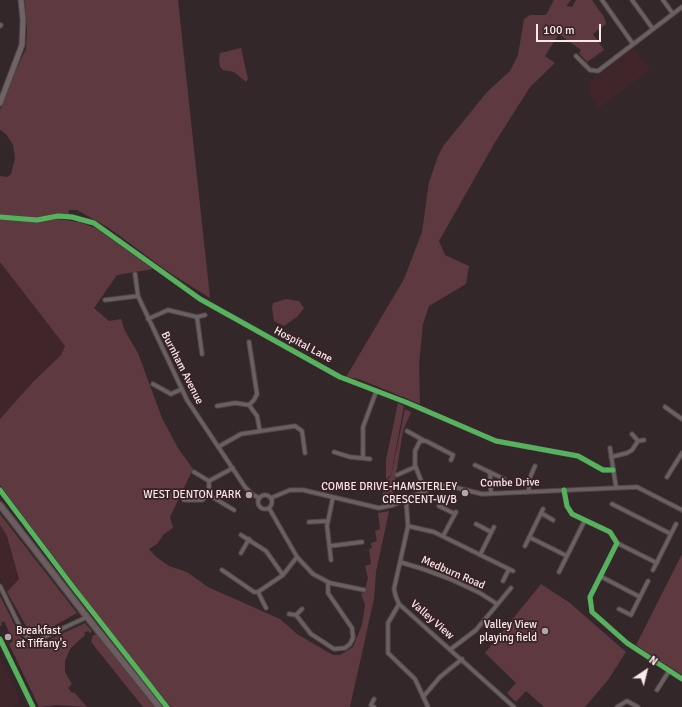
<!DOCTYPE html>
<style>
body{margin:0}
#map{position:relative;width:682px;height:707px;overflow:hidden;background:#33272a;font-family:Signika,sans-serif}
canvas{display:block}
.north{position:absolute;left:626px;top:651px;width:40px;height:40px;-webkit-text-stroke:3px #382226;paint-order:stroke;rotate:35deg;font-size:11px;font-weight:700;line-height:16px;text-align:center;color:#faeaec}
.north::after{content:'';display:block;margin:auto;width:14px;height:18px;background:#faeaec;clip-path:polygon(50% 0,100% 100%,50% 72%,0 100%)}
.scale{position:absolute;left:536px;top:24px;width:65px;height:18px;box-sizing:border-box;border:2px solid #faeaec;border-top:0;padding-left:5px;font-size:12px;line-height:14px;white-space:nowrap;color:#faeaec;-webkit-text-stroke:3px #382226;paint-order:stroke}
</style>
<div id="map">
<canvas width="682" height="707"></canvas>
<div class="north">N</div>
<div class="scale">100 m</div>
</div>
<script>
const context = document.querySelector('canvas').getContext('2d');
context.lineJoin = 'round';
function fill(path, color) {
  context.fillStyle = color;
  context.fill(path, 'evenodd');
}
function toPath(rows) {
  const path = new Path2D();
  for (const r of rows) {
    if (r.length === 3) {
      path.moveTo(r[0] + r[2], r[1]);
      path.arc(r[0], r[1], r[2], 0, 2 * Math.PI);
      continue;
    }
    path.moveTo(r[0], r[1]);
    for (let i = 2; i < r.length; i += 2) path.lineTo(r[i], r[i + 1]);
  }
  return path;
}
function trace(path, color, width, dash) {
  context.strokeStyle = color;
  context.lineWidth = width;
  context.lineCap = dash ? 'butt' : 'round';
  context.setLineDash(dash || []);
  context.stroke(path);
}
function write(font, color, halo, rows, align = 'center') {
  context.font = font + ' Signika,sans-serif';
  context.lineWidth = 3.5;
  context.setLineDash([]);
  context.textBaseline = 'middle';
  context.strokeStyle = halo;
  context.fillStyle = color;
  for (const [text, x, y, turn = 0] of rows) {
    context.save();
    context.translate(x, y);
    context.rotate((+turn || 0) * Math.PI / 180);
    context.textAlign = isNaN(turn) ? turn : align;
    if (halo) context.strokeText(text, 0, 0);
    context.fillText(text, 0, 0);
    context.restore();
  }
}
fill(toPath([
 [634,48,650,70,599,108,589,94,591,80],
 [0,262,65,346,61,355,0,419],
 [0,525,7,536,19,579,7,592,0,577],
 [0,657,21,703,13,707,0,707]
]), '#40252a');
fill(toPath([
 [25,0,178,0,210,298,167,271,109,228,77,210,68,210,70,215,58,214,38,218,0,215,0,176,7,177,11,174,15,158,13,145,6,134,0,130,0,110,6,90,26,49,27,31],
 [554,0,571,0,566,6,572,7,576,0,592,0,604,17,606,24,593,34,604,50,587,62,579,53,581,50,559,34,545,56,555,63,530,87,494,144,439,241,445,255,469,266,466,284,429,306,423,324,419,364,420,404,359,379,346,377,404,279,422,232,429,182,438,156,444,145,487,92,510,71,518,55,524,19,530,15,546,15],
 [241,48,248,79,246,82,234,72,223,70,220,67,219,59,220,53],
 [4,219,35,222,58,219,79,222,96,228,153,269,117,275,94,308,109,321,121,319,125,331,138,353,162,418,178,448,193,469,170,517,173,528,164,534,157,544,149,549,155,556,169,566,187,572,208,587,280,619,297,634,333,655,340,655,353,647,362,625,365,605,361,594,364,593,368,578,365,566,371,564,369,549,372,548,371,543,377,541,375,531,380,529,378,513,389,511,376,572,374,599,350,707,171,707,117,641,0,485,0,419,33,382,61,355,65,346,0,262,0,220],
 [286,299,299,301,304,308,297,317,284,326,274,321,272,308,273,303],
 [398,403,404,406,391,475,386,479,386,460],
 [405,409,411,412,403,431,392,499,381,501,385,482,391,476],
 [0,514,77,613,38,635,30,633,7,592,19,579,7,536,0,525],
 [682,554,682,675,636,645],
 [541,584,570,603,626,652,608,680,585,707,544,707,526,691,516,702,507,693,516,683,485,653],
 [0,596,21,637,30,645,38,645,85,623,92,631,90,633,88,631,84,633,85,635,70,649,65,661,65,672,72,684,68,688,72,693,74,692,87,707,57,705,39,707,9,644,13,641,4,621,1,623,2,626,0,626],
 [93,635,97,635,154,707,143,707,91,642]
]), '#5e3940');
const street = toPath([
 [602,0,633,44],
 [632,0,653,29],
 [663,0,673,14],
 [0,26,1,25],
 [576,56,590,70,598,71,682,7],
 [0,217,37,220,58,216,72,217,94,223,200,299,340,377,408,403,496,441,567,454,578,456,603,470,613,470],
 [135,274,138,296,187,400,245,487,252,494,259,498],
 [105,300,138,296],
 [197,317,205,315],
 [148,319,168,310,197,317,202,354],
 [249,342,257,394,254,400,249,405,257,416,260,431],
 [153,384,171,394,182,389],
 [217,406,235,403,249,405],
 [665,407,682,419],
 [407,431,423,440],
 [632,434,638,441,644,440],
 [218,447,241,434,295,426,302,431,305,453],
 [610,448,616,487],
 [334,452,350,457,370,459],
 [611,457,627,453,632,450,638,441],
 [363,458,363,427,376,392],
 [475,465,504,479],
 [194,472,209,481],
 [490,472,491,494],
 [397,475,415,467],
 [667,477,682,453],
 [209,481,209,495,234,510],
 [209,481,233,468],
 [564,490,567,506,572,514,610,532,617,543,590,597,592,612,627,643,682,679],
 [425,491,415,465,415,451,420,441,426,441,453,455,451,460],
 [529,492,529,480,535,466],
 [265,502,7],
 [271,498,290,490,303,490,379,508,393,505,432,488,445,485,482,494,637,487,682,510],
 [406,499,408,526,394,589,396,597,399,604,514,707],
 [184,500,202,500,209,495],
 [612,504,671,534],
 [439,506,455,514],
 [269,508,297,557,313,574,330,583,364,590],
 [541,513,553,520],
 [309,522,327,521],
 [476,524,491,532],
 [408,526,434,532,513,571],
 [241,535,266,551,283,575],
 [443,536,456,512],
 [529,537,567,556],
 [617,543,657,563],
 [330,546,362,542],
 [525,546,543,509],
 [241,553,249,539],
 [480,555,494,527],
 [331,560,327,526,333,497],
 [400,562,423,569,450,579,480,593,497,604],
 [222,570,254,592,258,592,283,575,297,557],
 [653,570,676,524],
 [559,572,585,520],
 [600,576,640,597],
 [503,581,509,569],
 [0,586,23,633,32,641,40,639,87,617],
 [258,592,266,608],
 [399,604,388,623,388,653,415,679,428,707],
 [619,609,631,615,648,581],
 [289,614,296,615,302,609],
 [296,615,311,634,334,649,345,648,350,644,353,638,352,628,328,593,328,582],
 [0,639,33,707],
 [451,649,476,630,511,588],
 [657,690,669,671],
 [423,697,440,677,462,659],
 [374,707,371,705,374,699],
 [617,707,627,701,638,707]
]);
const secondary = toPath([
 [0,103,22,45,23,20,21,0]
]);
const primary = toPath([
 [0,505,87,617,159,707]
]);
trace(street, '#4f4446', 5.5);
trace(secondary, '#4f4446', 7);
trace(primary, '#4f4446', 8);
trace(street, '#6a6061', 3.5);
trace(secondary, '#6f6366', 5);
trace(primary, '#6b5d60', 5.5);
trace(toPath([
 [0,217,37,220,58,216,72,217,94,223,200,299,340,377,408,403,496,441,567,454,578,456,603,470,613,470],
 [0,490,73,587,167,707],
 [564,490,567,506,572,514,610,532,617,543,590,597,592,612,627,643,682,679],
 [0,639,33,707]
]), '#56b35d', 5);
for (const [x, y, r, color] of [
 [465,493,4,"#b4a6a8"],
 [249,495,4,"#b4a6a8"],
 [545,631,4,"#b4a6a8"],
 [8,637,4,"#b4a6a8"]
]) {
  const dot = new Path2D();
  dot.arc(x, y, r, 0, 2 * Math.PI);
  context.fillStyle = color;
  context.fill(dot);
  trace(dot, '#382226', 1.5);
}
write('11px', '#faeaec', '#382226', [
 ["Hospital Lane",303,345,28],
 ["Burnham Avenue",182,368,63],
 ["Combe Drive",510,483,-1],
 ["Medburn Road",453,573,23],
 ["Valley View",432,620,41]
]);
write('11px', '#faeaec', '#382226', [
 ["COMBE DRIVE-HAMSTERLEY",457,487],
 ["CRESCENT-W/B",457,500],
 ["WEST DENTON PARK",241,495],
 ["Valley View",537,625],
 ["playing field",537,638],
 ["Breakfast",16,631,"left"],
 ["at Tiffany's",16,644,"left"]
], 'right');
</script>
